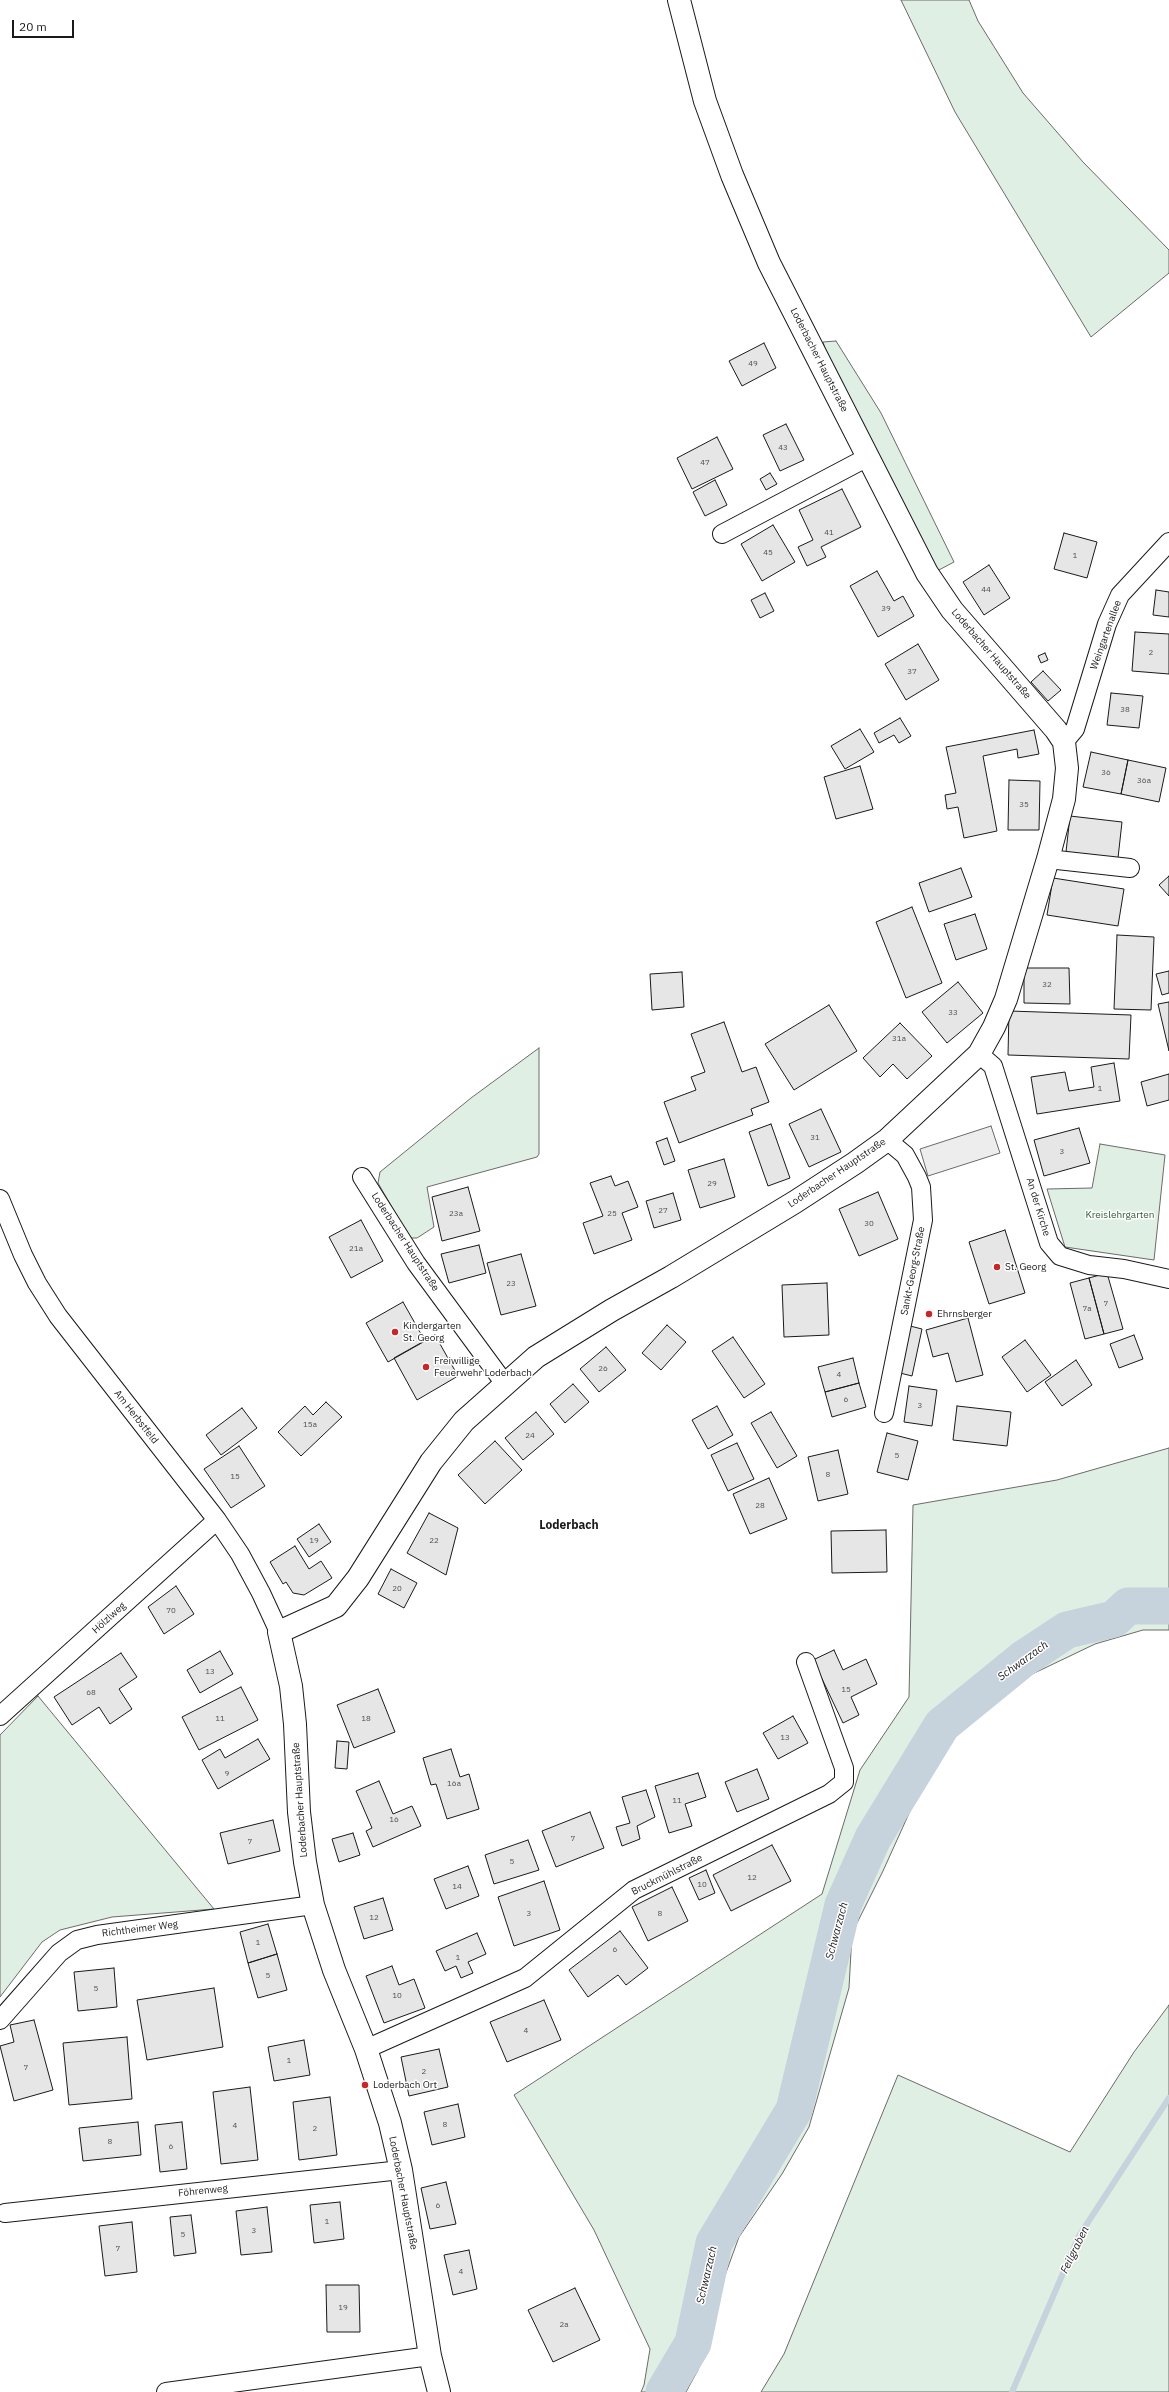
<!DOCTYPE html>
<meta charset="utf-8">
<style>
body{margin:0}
#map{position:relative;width:1169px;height:2392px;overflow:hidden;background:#fff;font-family:"IBM Plex Sans",sans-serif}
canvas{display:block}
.scale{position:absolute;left:12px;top:20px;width:62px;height:18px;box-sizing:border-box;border:2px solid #1a1a1a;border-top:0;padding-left:5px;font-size:12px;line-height:14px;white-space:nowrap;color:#1a1a1a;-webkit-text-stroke:3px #fff;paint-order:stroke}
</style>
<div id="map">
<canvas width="1169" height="2392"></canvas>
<div class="scale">20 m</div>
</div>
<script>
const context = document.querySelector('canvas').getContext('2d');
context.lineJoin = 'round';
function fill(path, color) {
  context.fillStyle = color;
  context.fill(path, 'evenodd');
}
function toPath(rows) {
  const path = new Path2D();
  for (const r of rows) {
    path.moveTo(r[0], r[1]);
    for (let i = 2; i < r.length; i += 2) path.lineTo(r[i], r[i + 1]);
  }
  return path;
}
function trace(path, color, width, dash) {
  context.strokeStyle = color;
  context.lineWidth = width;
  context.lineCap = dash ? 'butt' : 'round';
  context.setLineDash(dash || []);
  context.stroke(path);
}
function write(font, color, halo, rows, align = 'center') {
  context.font = font + ' "IBM Plex Sans",sans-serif';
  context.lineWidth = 3;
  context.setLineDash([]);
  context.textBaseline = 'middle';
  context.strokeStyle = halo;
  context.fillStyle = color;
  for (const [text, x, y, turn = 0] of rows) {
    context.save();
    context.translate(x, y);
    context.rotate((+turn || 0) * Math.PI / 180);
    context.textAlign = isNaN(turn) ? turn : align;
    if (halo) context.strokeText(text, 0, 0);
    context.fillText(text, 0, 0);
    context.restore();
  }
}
const green = toPath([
 [901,0,969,0,978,21,1023,93,1083,162,1169,250,1169,273,1091,337,955,112,901,0],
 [836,341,881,413,954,562,937,571,829,361,823,342,836,341],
 [539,1048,539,1154,537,1157,427,1187,434,1227,417,1238,412,1238,408,1235,378,1183,380,1172,471,1098,539,1048],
 [1100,1144,1165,1155,1154,1260,1065,1247,1047,1189,1092,1188,1100,1144],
 [1169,1448,1169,1630,1143,1630,1095,1644,1024,1678,973,1713,930,1767,883,1871,852,1933,849,1988,809,2127,782,2174,739,2237,720,2289,698,2370,686,2392,641,2392,644,2385,650,2349,594,2230,514,2095,822,1894,860,1770,909,1697,913,1505,1057,1480,1169,1448],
 [38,1696,214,1909,112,1917,60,1930,42,1942,0,1997,0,1735,38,1696],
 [1169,2005,1169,2392,761,2392,784,2354,898,2075,1070,2152,1134,2052,1169,2005]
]);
fill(green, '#e0efe3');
trace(green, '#6a6a6a', 1);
const parking = toPath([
 [991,1126,1000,1153,928,1176,920,1149,991,1126]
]);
fill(parking, '#ededed');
trace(parking, '#6a6a6a', 1);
trace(toPath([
 [1012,2392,1079,2236,1169,2098]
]), '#c6d2dc', 6);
trace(toPath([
 [664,2392,693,2343,714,2243,794,2110,843,1905,873,1838,942,1725,1023,1659,1067,1630,1114,1619,1128,1606,1169,1606]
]), '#c6d2dc', 37);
const building = toPath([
 [764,343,776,368,742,386,729,361,764,343],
 [786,424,804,460,780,471,763,435,786,424],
 [717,437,733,469,692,489,677,458,717,437],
 [770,473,777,484,766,490,760,479,770,473],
 [715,480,727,505,705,516,693,492,715,480],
 [842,489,861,527,821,547,826,557,807,566,798,547,813,540,799,510,842,489],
 [773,525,795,562,762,581,741,544,773,525],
 [1064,533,1097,542,1087,578,1054,569,1064,533],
 [989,565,1010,598,984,615,963,582,989,565],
 [877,571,894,601,903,596,914,616,878,637,850,586,877,571],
 [1156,590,1169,592,1169,617,1153,615,1156,590],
 [765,593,774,611,760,618,751,600,765,593],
 [1135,632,1169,634,1169,674,1132,671,1135,632],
 [918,644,939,680,906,700,885,664,918,644],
 [1045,653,1048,660,1041,663,1038,656,1045,653],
 [1043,671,1061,690,1048,701,1031,682,1043,671],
 [1111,693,1143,696,1139,728,1107,725,1111,693],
 [900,718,911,736,899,743,894,735,879,743,874,733,900,718],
 [860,729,874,752,845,769,831,746,860,729],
 [1034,730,1039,754,1018,758,1017,749,983,756,997,831,964,838,958,807,947,809,945,795,956,793,946,747,1034,730],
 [1091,752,1128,760,1121,794,1083,787,1091,752],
 [1128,760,1166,768,1159,802,1121,794,1128,760],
 [860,766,873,809,836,819,824,777,860,766],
 [1009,780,1040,781,1039,830,1008,830,1009,780],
 [1070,816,1122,822,1118,858,1066,852,1070,816],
 [961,868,972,897,929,912,919,883,961,868],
 [1169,876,1169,896,1159,885,1169,876],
 [1053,878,1124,889,1118,926,1047,915,1053,878],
 [912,907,942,983,906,998,876,922,912,907],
 [975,914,987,949,956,960,944,924,975,914],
 [1117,935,1154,937,1151,1010,1114,1009,1117,935],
 [1024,968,1069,968,1070,1004,1024,1003,1024,968],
 [1169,971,1169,993,1162,995,1156,974,1169,971],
 [682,972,684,1007,652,1010,650,974,682,972],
 [958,982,983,1013,947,1043,922,1012,958,982],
 [1169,1002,1169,1051,1158,1004,1169,1002],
 [829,1005,857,1051,794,1090,765,1044,829,1005],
 [1009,1011,1131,1015,1129,1059,1008,1055,1009,1011],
 [724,1022,742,1072,756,1067,769,1102,751,1109,753,1115,679,1143,664,1102,696,1090,691,1077,705,1072,691,1034,724,1022],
 [900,1023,932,1056,907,1079,893,1064,880,1077,863,1058,900,1023],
 [1114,1063,1120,1101,1037,1114,1031,1077,1065,1072,1069,1091,1094,1087,1091,1067,1114,1063],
 [1169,1074,1169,1100,1147,1106,1141,1082,1169,1074],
 [821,1109,841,1152,809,1167,789,1124,821,1109],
 [771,1124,790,1178,768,1186,749,1132,771,1124],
 [1079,1128,1090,1163,1044,1176,1034,1140,1079,1128],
 [667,1138,675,1161,664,1165,656,1142,667,1138],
 [724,1159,735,1197,700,1208,688,1170,724,1159],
 [611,1176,615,1186,628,1181,638,1207,622,1213,632,1240,594,1254,583,1223,603,1216,590,1183,611,1176],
 [468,1187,480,1231,442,1241,432,1197,468,1187],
 [878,1192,898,1239,859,1256,839,1209,878,1192],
 [673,1193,681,1220,654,1228,646,1201,673,1193],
 [361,1220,383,1261,351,1278,329,1237,361,1220],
 [1005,1230,1025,1293,989,1304,969,1242,1005,1230],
 [479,1245,486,1273,449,1283,441,1254,479,1245],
 [521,1254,536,1306,501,1315,487,1263,521,1254],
 [1107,1273,1123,1329,1104,1334,1089,1278,1107,1273],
 [1089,1278,1104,1334,1085,1339,1070,1283,1089,1278],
 [827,1283,829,1335,784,1337,782,1285,827,1283],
 [403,1302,425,1341,388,1362,366,1323,403,1302],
 [968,1318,983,1375,956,1382,948,1353,933,1357,926,1330,968,1318],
 [667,1325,686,1342,661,1370,642,1353,667,1325],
 [906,1325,922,1329,912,1376,896,1372,906,1325],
 [435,1335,458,1376,417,1400,394,1358,435,1335],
 [1134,1335,1143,1359,1119,1368,1110,1344,1134,1335],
 [733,1337,765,1384,744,1398,712,1351,733,1337],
 [1025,1340,1051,1375,1027,1392,1002,1357,1025,1340],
 [606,1347,626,1370,599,1392,580,1369,606,1347],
 [853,1358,859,1383,825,1392,818,1367,853,1358],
 [1076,1360,1092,1385,1062,1406,1045,1382,1076,1360],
 [859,1383,866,1407,832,1417,825,1392,859,1383],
 [573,1384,589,1402,565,1423,550,1404,573,1384],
 [909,1386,937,1390,932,1426,904,1422,909,1386],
 [326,1402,342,1417,301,1456,278,1432,305,1406,313,1415,326,1402],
 [717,1406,733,1435,708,1449,692,1420,717,1406],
 [957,1406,1011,1412,1007,1446,953,1440,957,1406],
 [242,1408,257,1428,221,1455,206,1435,242,1408],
 [536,1412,554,1434,523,1460,505,1438,536,1412],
 [771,1412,797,1456,777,1468,751,1423,771,1412],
 [887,1433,918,1441,908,1480,877,1472,887,1433],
 [495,1441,522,1470,485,1504,458,1475,495,1441],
 [737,1443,754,1479,728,1491,711,1455,737,1443],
 [239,1446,265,1486,231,1508,204,1469,239,1446],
 [838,1450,848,1494,818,1501,808,1457,838,1450],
 [769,1478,787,1519,750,1534,733,1494,769,1478],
 [429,1513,458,1528,446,1575,407,1553,429,1513],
 [319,1524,331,1542,309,1557,297,1539,319,1524],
 [886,1530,887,1572,832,1573,831,1531,886,1530],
 [295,1546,309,1569,321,1561,332,1578,304,1595,293,1593,286,1582,283,1584,270,1562,295,1546],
 [391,1569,417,1583,404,1608,378,1594,391,1569],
 [176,1586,194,1614,164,1634,148,1607,176,1586],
 [834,1650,843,1670,866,1659,877,1684,851,1697,859,1715,843,1723,813,1660,834,1650],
 [220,1651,233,1674,200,1693,187,1670,220,1651],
 [121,1653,137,1677,119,1689,132,1709,110,1724,99,1707,72,1725,54,1697,121,1653],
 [241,1687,258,1720,199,1750,182,1717,241,1687],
 [378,1689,395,1732,354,1748,337,1705,378,1689],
 [793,1716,808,1743,778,1759,763,1733,793,1716],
 [258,1739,270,1759,218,1789,202,1760,220,1749,225,1758,258,1739],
 [337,1741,349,1742,347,1769,335,1768,337,1741],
 [451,1749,460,1777,469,1774,479,1809,447,1819,436,1784,431,1785,423,1758,451,1749],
 [757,1769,769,1799,737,1812,725,1782,757,1769],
 [698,1773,706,1797,685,1804,692,1826,669,1833,655,1786,698,1773],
 [379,1781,393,1814,412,1806,421,1826,373,1847,366,1831,372,1828,356,1791,379,1781],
 [646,1790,655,1817,637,1826,640,1839,622,1846,616,1827,630,1823,622,1797,646,1790],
 [590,1812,604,1848,556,1867,542,1831,590,1812],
 [273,1820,280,1851,228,1864,220,1833,273,1820],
 [353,1833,360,1855,339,1862,332,1839,353,1833],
 [528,1840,539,1870,494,1884,485,1855,528,1840],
 [772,1845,791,1881,731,1911,713,1875,772,1845],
 [468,1866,479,1896,446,1909,434,1879,468,1866],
 [706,1870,715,1893,699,1900,689,1878,706,1870],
 [544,1881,560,1930,514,1946,498,1897,544,1881],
 [672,1887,688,1921,648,1941,632,1907,672,1887],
 [383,1898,393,1930,364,1939,354,1907,383,1898],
 [268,1924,277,1954,248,1963,240,1932,268,1924],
 [620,1931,648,1968,626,1985,618,1975,588,1997,569,1970,620,1931],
 [477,1933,486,1954,468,1962,473,1973,461,1978,456,1966,445,1971,436,1951,477,1933],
 [277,1954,287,1990,258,1998,248,1963,277,1954],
 [392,1966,399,1985,414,1979,425,2008,384,2023,366,1976,392,1966],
 [114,1968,117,2007,78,2011,74,1972,114,1968],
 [214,1988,223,2047,147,2060,137,2000,214,1988],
 [544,2000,561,2040,507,2062,490,2022,544,2000],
 [34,2020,53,2090,14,2101,0,2046,14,2042,10,2025,34,2020],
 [127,2037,132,2099,69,2105,63,2043,127,2037],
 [304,2040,310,2075,274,2081,268,2047,304,2040],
 [439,2049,448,2087,409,2096,401,2057,439,2049],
 [250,2087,258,2160,221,2164,213,2092,250,2087],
 [330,2097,337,2155,299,2160,293,2102,330,2097],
 [458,2104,465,2137,432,2145,424,2112,458,2104],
 [138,2122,141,2155,83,2161,79,2128,138,2122],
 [182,2122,187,2169,160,2172,155,2125,182,2122],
 [446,2182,456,2224,430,2229,421,2188,446,2182],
 [340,2202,344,2239,314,2243,310,2205,340,2202],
 [267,2207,272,2252,241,2255,236,2211,267,2207],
 [191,2215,196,2253,174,2256,170,2217,191,2215],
 [132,2222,137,2272,105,2276,99,2226,132,2222],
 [469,2250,477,2289,453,2295,444,2255,469,2250],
 [326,2285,359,2285,360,2332,327,2332,326,2285],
 [575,2288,600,2340,553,2362,528,2310,575,2288]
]);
fill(building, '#e6e6e6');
trace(building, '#1a1a1a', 1);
const minor = toPath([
 [722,534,868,457],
 [1064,742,1075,729,1107,624,1120,595,1169,542],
 [1048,859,1130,868],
 [979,1054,993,1066,1049,1243,1060,1256,1089,1265,1124,1269,1169,1279],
 [362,1177,416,1263,505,1384],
 [0,1199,23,1255,37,1283,58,1316,217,1520,240,1554,261,1593,279,1632],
 [884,1413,923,1220,921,1187,917,1177,905,1155,887,1140],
 [0,1716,217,1520],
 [0,2020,59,1953,77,1940,97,1935,313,1905],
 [366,2049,525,1978,634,1890,829,1794,844,1782,844,1768,806,1662],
 [5,2213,401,2170],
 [166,2392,430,2356]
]);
const tertiary = toPath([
 [439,2392,430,2356,401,2170,390,2123,366,2049,334,1970,313,1905,305,1862,299,1812,295,1724,291,1686,279,1632,336,1606,358,1578,431,1462,464,1421,536,1357,612,1310,671,1277,795,1202,855,1163,887,1140,979,1054,994,1027,1006,999,1048,859,1064,799,1067,768,1064,742,1056,730,952,610,927,573,769,263,732,175,705,101,679,0]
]);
trace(minor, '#1a1a1a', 20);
trace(tertiary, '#1a1a1a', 24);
trace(minor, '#fff', 18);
trace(tertiary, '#fff', 22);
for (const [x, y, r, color] of [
 [997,1267,4,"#c62828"],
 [929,1314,4,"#c62828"],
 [395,1332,4,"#c62828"],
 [426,1367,4,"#c62828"],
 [365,2085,4,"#c62828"]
]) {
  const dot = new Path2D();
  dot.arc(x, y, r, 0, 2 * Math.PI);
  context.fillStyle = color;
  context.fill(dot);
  trace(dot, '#fff', 1.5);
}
write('8px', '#4d4d4d', null, [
 ["49",753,364],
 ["43",783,448],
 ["47",705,463],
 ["41",829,533],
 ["45",768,553],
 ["1",1075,556],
 ["44",986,590],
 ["39",886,609],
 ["2",1151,653],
 ["37",912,672],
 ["38",1125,710],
 ["36",1106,773],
 ["36a",1144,781],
 ["35",1024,805],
 ["32",1047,985],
 ["33",953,1013],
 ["31a",899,1039],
 ["1",1100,1089],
 ["31",815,1138],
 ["3",1062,1152],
 ["29",712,1184],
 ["27",663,1211],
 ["23a",456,1214],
 ["25",612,1214],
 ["30",869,1224],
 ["21a",356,1249],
 ["23",511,1284],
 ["7",1106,1304],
 ["7a",1087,1309],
 ["26",603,1369],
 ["4",839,1375],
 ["6",846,1400],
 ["3",920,1406],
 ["15a",310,1425],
 ["24",530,1436],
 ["5",897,1456],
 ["8",828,1475],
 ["15",235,1477],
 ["28",760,1506],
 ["19",314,1541],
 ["22",434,1541],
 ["20",397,1589],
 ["70",171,1611],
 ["13",210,1672],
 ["15",846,1690],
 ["68",91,1693],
 ["11",220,1719],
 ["18",366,1719],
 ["13",785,1738],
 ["9",227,1774],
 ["16a",454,1784],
 ["11",677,1801],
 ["16",394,1820],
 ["7",573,1839],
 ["7",250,1842],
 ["5",512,1862],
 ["12",752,1878],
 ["10",702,1885],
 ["14",457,1887],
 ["3",529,1914],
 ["8",660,1914],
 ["12",374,1918],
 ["1",258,1943],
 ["6",615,1950],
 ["1",458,1958],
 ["5",268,1976],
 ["5",96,1989],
 ["10",397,1996],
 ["4",526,2031],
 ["1",289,2061],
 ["7",26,2068],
 ["2",424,2072],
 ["8",445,2125],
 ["4",235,2126],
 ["2",315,2129],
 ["8",110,2142],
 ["6",171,2147],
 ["6",438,2206],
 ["1",327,2222],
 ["3",254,2231],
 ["5",183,2235],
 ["7",118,2249],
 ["4",461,2272],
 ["19",343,2308],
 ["2a",564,2325]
]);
write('10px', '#1a1a1a', '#fff', [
 ["Loderbacher Hauptstraße",819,360,63],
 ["Weingartenallee",1106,635,-70],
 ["Loderbacher Hauptstraße",991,654,49],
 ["Loderbacher Hauptstraße",837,1173,-34],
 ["An der Kirche",1038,1207,73],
 ["Loderbacher Hauptstraße",405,1242,57],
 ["Sankt-Georg-Straße",913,1271,-79],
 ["Am Herbstfeld",136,1417,52],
 ["Hölzlweg",109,1618,-42],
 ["Loderbacher Hauptstraße",300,1800,-94],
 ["Bruckmühlstraße",667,1875,-27],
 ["Richtheimer Weg",140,1929,-7],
 ["Föhrenweg",203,2191,-6],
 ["Loderbacher Hauptstraße",403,2193,79]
]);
write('10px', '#2b5a34', '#fff', [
 ["Kreislehrgarten",1120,1215]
]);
write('10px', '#1a1a1a', '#fff', [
 ["St. Georg",1005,1267],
 ["Ehrnsberger",937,1314],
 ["Kindergarten",403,1326],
 ["St. Georg",403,1338],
 ["Freiwillige",434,1361],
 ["Feuerwehr Loderbach",434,1373],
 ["Loderbach Ort",373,2085]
], 'left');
write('italic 11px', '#1a1a1a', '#fff', [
 ["Schwarzach",1023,1661,-36],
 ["Schwarzach",837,1931,-75],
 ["Feilgraben",1075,2250,-64],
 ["Schwarzach",707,2275,-77]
]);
write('bold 12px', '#1a1a1a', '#fff', [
 ["Loderbach",569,1526]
]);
</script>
